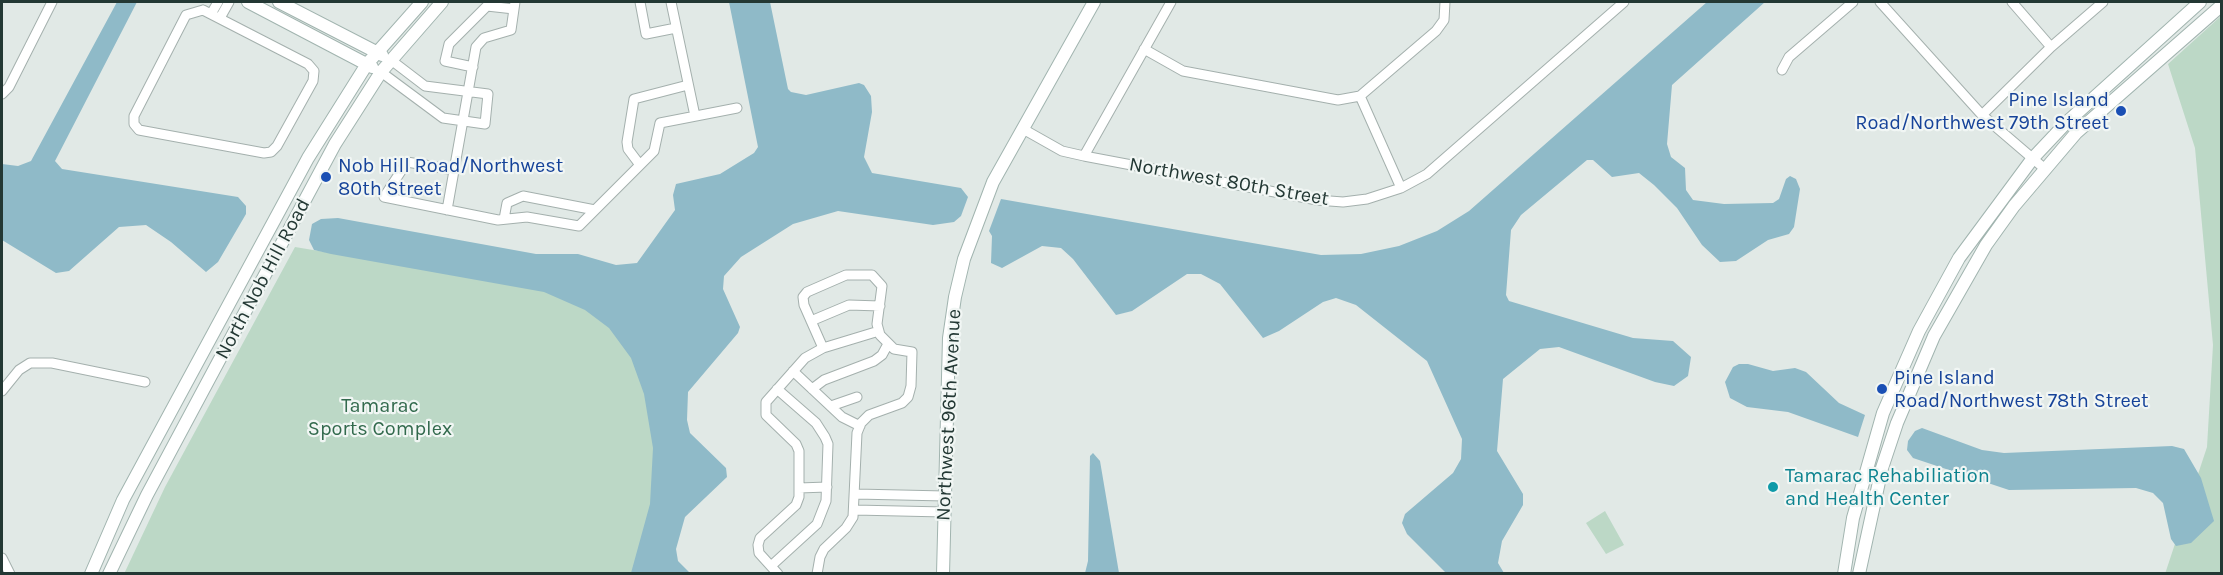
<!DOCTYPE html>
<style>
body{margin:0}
#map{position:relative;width:2223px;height:575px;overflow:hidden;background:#e1e9e6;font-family:Karla,sans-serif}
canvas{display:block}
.frame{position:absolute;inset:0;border:3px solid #233834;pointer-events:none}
</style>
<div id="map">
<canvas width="2223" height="575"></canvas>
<div class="frame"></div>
</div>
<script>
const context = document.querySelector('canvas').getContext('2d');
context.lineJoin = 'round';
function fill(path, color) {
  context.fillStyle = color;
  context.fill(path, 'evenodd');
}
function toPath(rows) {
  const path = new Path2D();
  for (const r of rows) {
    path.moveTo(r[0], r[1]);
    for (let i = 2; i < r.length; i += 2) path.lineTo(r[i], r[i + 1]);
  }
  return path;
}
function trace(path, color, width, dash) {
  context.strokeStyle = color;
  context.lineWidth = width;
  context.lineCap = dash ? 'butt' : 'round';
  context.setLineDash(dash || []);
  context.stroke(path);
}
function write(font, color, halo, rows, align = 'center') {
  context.font = font + ' Karla,sans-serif';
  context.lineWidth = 4.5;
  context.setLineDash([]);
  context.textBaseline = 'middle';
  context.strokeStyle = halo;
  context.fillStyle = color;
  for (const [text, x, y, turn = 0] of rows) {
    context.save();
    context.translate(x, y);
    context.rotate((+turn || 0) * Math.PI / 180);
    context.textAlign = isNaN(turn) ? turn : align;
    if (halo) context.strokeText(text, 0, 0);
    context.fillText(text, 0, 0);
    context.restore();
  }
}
fill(toPath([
 [2221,16,2221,573,2165,574,2207,447,2213,345,2195,148,2168,64],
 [295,247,547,289,589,309,619,332,648,387,658,461,648,538,632,573,124,574,165,487],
 [1605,511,1624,545,1606,554,1586,523]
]), '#bcd8c6');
fill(toPath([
 [117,2,137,2,55,161,62,169,238,197,246,206,246,214,218,262,206,272,171,242,146,225,119,227,69,271,56,273,2,240,2,164,18,166,31,161],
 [729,2,770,2,788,89,791,92,806,95,859,83,864,85,871,96,872,112,864,157,872,173,961,188,968,197,961,216,954,222,933,225,838,211,793,224,741,257,724,276,723,289,740,327,738,333,688,392,687,420,690,433,726,468,727,477,685,517,676,549,678,561,690,573,631,573,650,504,653,448,644,394,631,358,609,328,585,310,544,292,331,254,314,250,309,240,312,224,321,219,338,218,536,254,578,254,616,265,637,263,675,210,673,195,676,184,720,174,754,153,758,147],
 [1707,2,1765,2,1672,85,1667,144,1671,157,1685,168,1686,190,1693,200,1724,204,1773,203,1779,199,1786,179,1790,176,1796,179,1800,189,1794,227,1789,234,1768,240,1736,261,1720,262,1702,245,1677,208,1654,185,1639,173,1612,177,1593,160,1587,160,1521,215,1511,230,1506,295,1509,301,1633,338,1673,341,1691,357,1688,376,1674,386,1655,382,1559,347,1540,349,1503,379,1497,451,1523,494,1523,505,1502,541,1498,563,1504,573,1446,573,1407,534,1402,523,1405,514,1453,473,1461,459,1462,439,1427,361,1356,305,1336,298,1323,302,1279,331,1263,338,1220,284,1201,274,1187,274,1132,311,1116,315,1073,259,1061,248,1042,246,1002,268,991,263,992,236,989,231,1001,199,1321,255,1361,254,1399,246,1437,231,1469,211],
 [1739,364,1748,364,1773,371,1795,368,1806,372,1839,403,1865,415,1858,437,1788,412,1747,407,1730,398,1725,382,1733,367],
 [1922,428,1982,450,2004,453,2172,446,2184,449,2201,478,2214,521,2191,543,2176,546,2171,539,2163,503,2153,493,2136,488,2009,490,1913,458,1907,450,1908,441,1915,431],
 [1093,453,1100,461,1119,573,1085,573,1088,561,1090,456]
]), '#8fbac8');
const street = toPath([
 [640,2,646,34,676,28],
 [671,2,695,116],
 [1880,2,1982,115,2045,169],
 [2012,2,2051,47],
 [203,10,308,64,314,71,313,81,277,146,271,152,264,153,139,130,134,124,134,116,186,15,203,10],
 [211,14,218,2],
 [220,18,229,2],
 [1144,49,1183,71,1338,100,1360,96,1436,31,1444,20,1445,2],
 [473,67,445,61,449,44,487,6,514,9],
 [1782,70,1789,57,1853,2],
 [381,72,443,118,485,124,488,94,425,86,391,60],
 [2,94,9,87,52,2],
 [1360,96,1401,188],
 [1982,115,2051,47,2103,2],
 [1023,129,1062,151,1084,156,1317,200,1343,202,1367,199,1401,188,1427,174,1624,2],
 [1084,156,1171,2],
 [640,165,628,149,627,142,634,99,688,85],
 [454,170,407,162,384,197,498,220,527,217,579,226,654,151,660,123,737,108],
 [447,210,476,47,484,38,511,30,515,2],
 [504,219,507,203,523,196,595,210],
 [811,321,849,305,880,306],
 [793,371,842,417,860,426],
 [812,389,824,380,874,361,882,355,888,344],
 [2,391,19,370,30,363,52,363,145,382],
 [831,406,857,397],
 [799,488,827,487],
 [856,494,945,496],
 [855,510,944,512],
 [2,558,10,574],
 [771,566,817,524,826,501,828,444,825,437,816,423,777,389],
 [778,574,759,553,758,545,760,538,796,505,799,497,799,451,796,444,766,415,766,402,805,358,823,348,879,331],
 [817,574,820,557,824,549,846,528,853,517,857,433,861,423,869,415,902,403,908,397,911,386,912,352,894,349,880,335,877,324,882,286,872,275,846,275,807,292,803,297,804,305,823,348]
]);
const secondary = toPath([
 [248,2,372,67],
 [279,2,382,55],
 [91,574,123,500,308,158,367,64,422,2],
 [109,574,147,495,335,144,381,72,442,2],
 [943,574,949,338,955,297,964,259,993,182,1094,2],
 [1844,574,1853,518,1883,413,1919,331,1959,258,2033,158,2066,123,2200,2],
 [1859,574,1882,468,1897,423,1934,336,1986,245,2014,206,2076,133,2222,5]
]);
trace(street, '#a4b0ad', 11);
trace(secondary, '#a1b4af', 14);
trace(street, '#fff', 9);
trace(secondary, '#fff', 12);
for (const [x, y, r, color] of [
 [2121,111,6,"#1a4fb4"],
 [326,177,6,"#1a4fb4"],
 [1882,389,6,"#1a4fb4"],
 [1773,487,6,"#0f9aa8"]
]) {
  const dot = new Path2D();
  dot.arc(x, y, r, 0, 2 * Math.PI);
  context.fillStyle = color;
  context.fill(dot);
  trace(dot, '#f1f6f4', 2);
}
write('20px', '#164399', '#f1f6f4', [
 ["Pine Island",2109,100,"right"],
 ["Road/Northwest 79th Street",2109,123,"right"],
 ["Nob Hill Road/Northwest",338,166],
 ["80th Street",338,189],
 ["Pine Island",1894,378],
 ["Road/Northwest 78th Street",1894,401]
], 'left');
write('20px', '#233834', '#f1f6f4', [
 ["Northwest 80th Street",1229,182,10],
 ["North Nob Hill Road",263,279,-62],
 ["Northwest 96th Avenue",949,415,-87]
]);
write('20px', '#326a4d', '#f1f6f4', [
 ["Tamarac",380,406],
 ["Sports Complex",380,429]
]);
write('20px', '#0d838f', '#f1f6f4', [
 ["Tamarac Rehabiliation",1785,476],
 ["and Health Center",1785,499]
], 'left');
</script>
